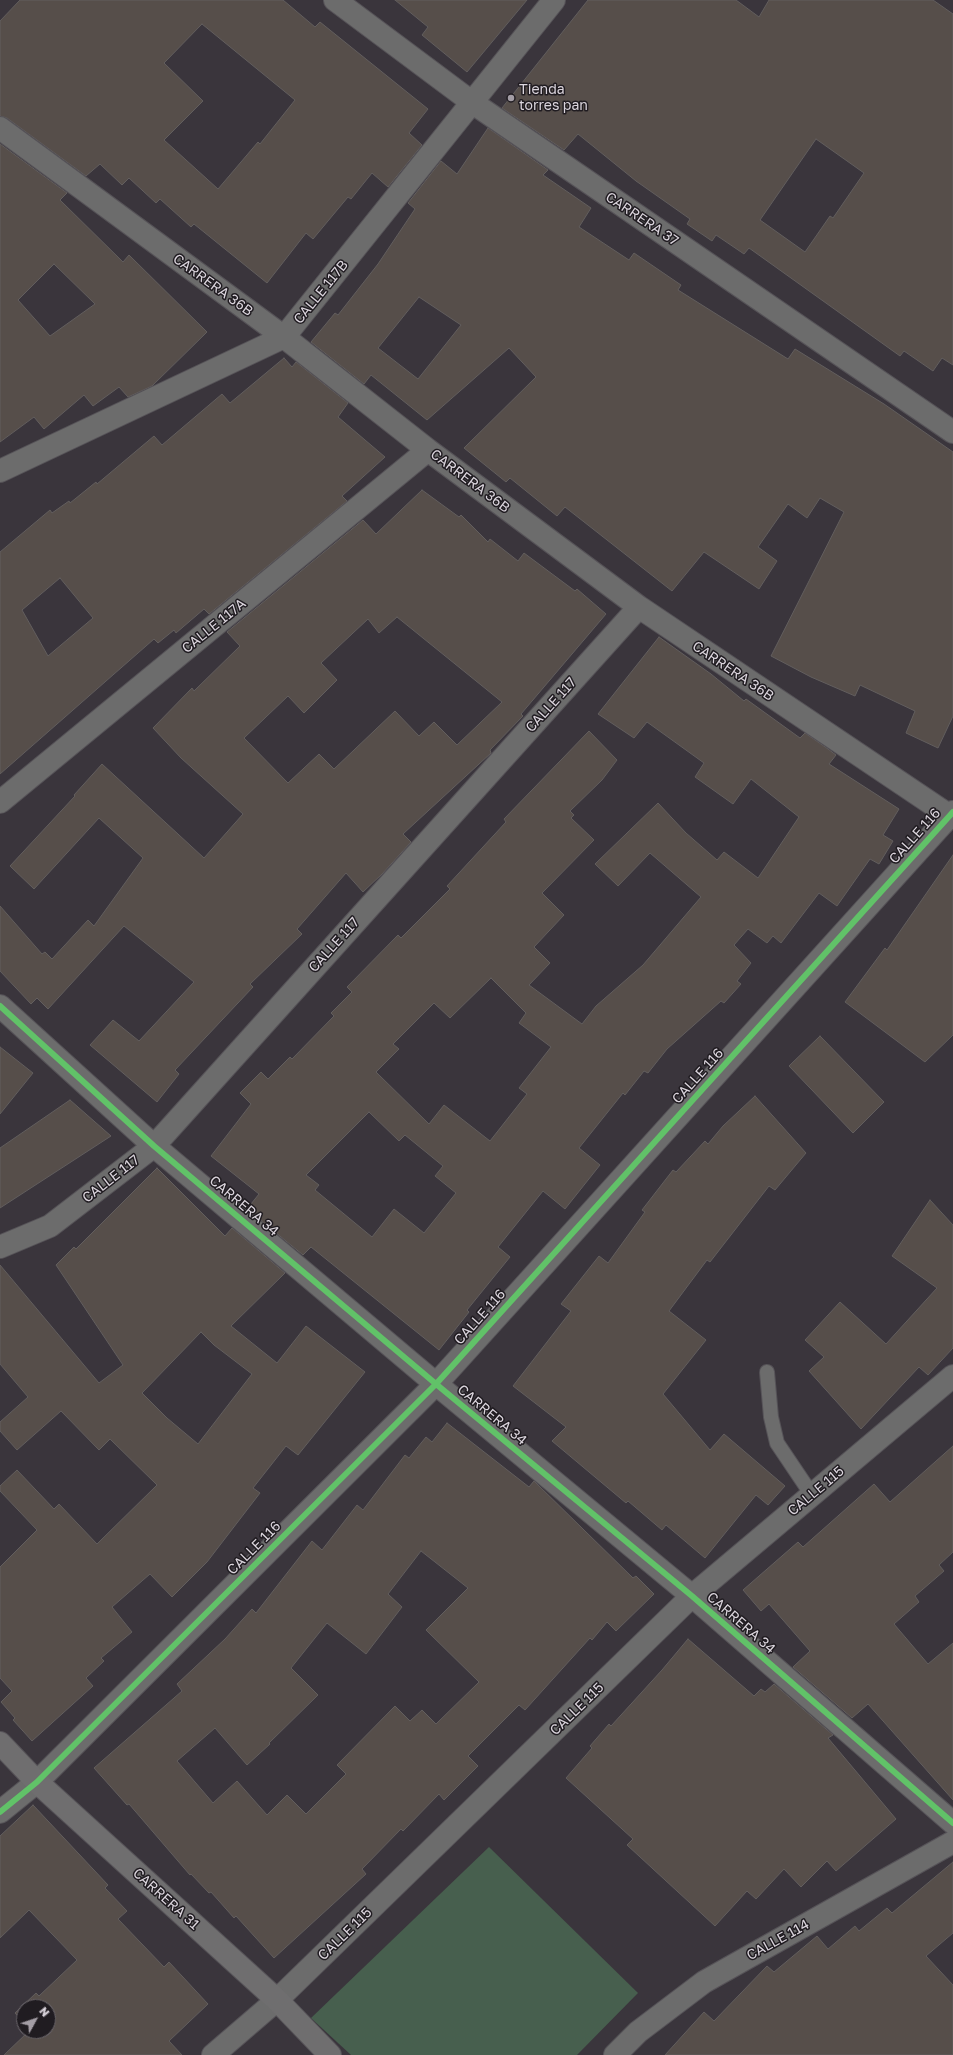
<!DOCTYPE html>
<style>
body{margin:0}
#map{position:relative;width:953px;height:2055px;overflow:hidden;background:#3a353c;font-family:"Golos Text",sans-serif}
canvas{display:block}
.north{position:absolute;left:16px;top:1999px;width:40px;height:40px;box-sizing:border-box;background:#201c21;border:1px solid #6b666c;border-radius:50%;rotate:50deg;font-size:11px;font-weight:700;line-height:16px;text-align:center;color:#dbd5dd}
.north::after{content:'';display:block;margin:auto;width:14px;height:18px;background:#a39da5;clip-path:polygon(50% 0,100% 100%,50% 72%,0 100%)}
</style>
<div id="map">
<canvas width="953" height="2055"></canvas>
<div class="north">N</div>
</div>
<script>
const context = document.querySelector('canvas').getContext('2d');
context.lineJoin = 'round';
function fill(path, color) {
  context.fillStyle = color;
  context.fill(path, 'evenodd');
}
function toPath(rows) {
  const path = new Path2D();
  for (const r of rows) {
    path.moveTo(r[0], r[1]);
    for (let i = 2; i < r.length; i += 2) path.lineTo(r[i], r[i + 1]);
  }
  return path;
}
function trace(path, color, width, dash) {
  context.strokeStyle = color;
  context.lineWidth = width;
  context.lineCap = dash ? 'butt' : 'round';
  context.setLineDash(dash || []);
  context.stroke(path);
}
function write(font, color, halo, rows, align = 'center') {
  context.font = font + ' "Golos Text",sans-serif';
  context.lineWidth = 3;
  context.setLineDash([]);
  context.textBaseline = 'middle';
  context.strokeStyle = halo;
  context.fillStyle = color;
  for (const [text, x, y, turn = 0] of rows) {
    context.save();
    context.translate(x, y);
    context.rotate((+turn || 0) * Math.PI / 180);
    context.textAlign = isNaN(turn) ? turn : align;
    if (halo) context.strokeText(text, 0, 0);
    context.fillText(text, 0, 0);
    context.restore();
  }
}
fill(toPath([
 [489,1847,638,1993,577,2055,351,2055,311,2018]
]), '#475f4e');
const building = toPath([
 [20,0,283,0,315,27,320,22,428,109,409,133,422,145,388,187,372,173,351,199,348,197,313,239,306,233,267,283,194,224,191,227,160,199,156,203,129,178,122,185,100,164,86,176,7,118,0,116,0,21,20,0],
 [202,24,295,100,260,144,258,142,218,189,164,140,203,101,164,63,202,24],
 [395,0,527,0,467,72,422,35,428,27,395,0],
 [588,0,736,0,759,17,769,0,933,0,953,14,953,365,942,358,933,371,904,351,900,356,749,248,744,254,716,235,712,241,687,224,690,219,636,181,578,134,564,150,502,108,588,0],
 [816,139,864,173,833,218,830,216,805,252,760,220,816,139],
 [488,128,548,170,543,175,591,208,579,227,629,260,634,253,681,285,678,290,788,359,795,349,884,404,953,452,953,716,938,748,906,733,915,711,860,685,855,696,811,677,771,656,844,512,820,498,807,518,788,504,758,547,777,561,759,589,704,552,672,591,565,507,557,516,510,478,506,482,464,448,536,377,509,348,427,420,371,375,364,384,311,342,335,313,338,315,378,264,415,209,408,203,441,161,457,174,488,128],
 [419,297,461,325,418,379,378,348,419,297],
 [0,144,67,193,60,200,123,262,129,255,207,332,152,386,128,397,119,387,93,406,84,395,44,429,34,417,0,442,0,144],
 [54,264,95,304,50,336,18,300,54,264],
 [284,358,292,367,296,362,348,403,338,417,385,457,342,496,347,501,209,614,204,609,176,633,174,630,158,643,154,639,0,774,0,552,50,510,52,513,69,501,70,503,96,482,97,484,154,436,162,445,222,394,230,403,284,358],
 [60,578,93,618,48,656,22,610,60,578],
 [422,490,459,517,461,515,488,542,490,539,518,561,524,553,575,591,577,589,606,614,521,714,523,716,490,750,491,753,403,834,411,842,382,874,363,892,346,873,297,929,302,934,250,984,253,987,175,1070,179,1074,157,1102,90,1045,113,1020,139,1041,194,982,124,926,48,1009,37,998,31,1004,0,971,0,906,42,954,45,952,52,959,88,920,94,926,143,858,99,818,34,889,10,866,75,796,74,795,102,764,204,858,243,814,181,758,153,728,192,688,194,691,240,646,227,632,363,520,376,534,422,490],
 [397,617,502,702,457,745,434,722,419,736,395,711,334,769,319,754,288,783,244,738,288,696,304,713,337,680,321,663,368,619,379,633,397,617],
 [659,637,711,674,744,701,746,699,800,738,805,733,828,749,836,755,829,764,899,809,883,835,893,841,879,864,870,859,837,906,819,893,781,943,773,936,767,943,748,929,734,945,751,963,737,981,741,984,724,1003,721,1001,667,1049,648,1073,644,1071,625,1095,623,1093,579,1148,600,1165,565,1209,543,1191,498,1247,510,1257,467,1310,469,1312,439,1350,311,1247,303,1255,247,1209,259,1194,211,1156,251,1104,240,1093,261,1072,268,1079,290,1057,292,1059,334,1016,331,1013,352,992,347,987,398,935,401,938,450,889,447,886,506,822,504,819,589,731,617,760,602,780,570,811,574,815,571,818,594,840,542,893,564,915,534,947,550,963,529,985,582,1024,596,1006,643,965,701,897,650,853,618,886,595,864,658,803,686,833,717,860,724,852,758,878,799,817,751,779,733,804,695,777,704,763,647,722,634,738,598,714,659,637],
 [491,978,526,1013,519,1023,551,1047,519,1088,527,1094,490,1141,444,1105,429,1124,376,1072,399,1049,393,1044,434,1003,450,1018,491,978],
 [369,1112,399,1141,405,1135,443,1166,435,1176,456,1193,424,1233,394,1209,372,1237,315,1190,319,1185,306,1175,369,1112],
 [953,855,953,1035,925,1062,845,1002,885,948,887,950,953,855],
 [820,1036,884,1102,853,1133,789,1066,820,1036],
 [0,1047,33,1073,0,1114,0,1047],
 [755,1096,806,1153,775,1190,769,1186,710,1262,707,1260,669,1311,706,1340,663,1394,710,1450,724,1434,785,1486,768,1505,756,1495,705,1558,666,1525,662,1530,628,1501,626,1503,552,1441,566,1427,513,1386,571,1311,561,1304,599,1256,608,1263,645,1212,642,1210,673,1170,676,1172,705,1141,708,1144,723,1126,755,1096],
 [70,1100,111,1136,0,1208,0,1148,70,1100],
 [157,1168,225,1236,232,1228,285,1273,231,1326,277,1363,306,1326,365,1372,298,1455,286,1446,253,1488,260,1493,207,1562,172,1597,150,1574,112,1607,132,1632,101,1658,104,1661,86,1678,93,1686,32,1741,13,1720,15,1718,1,1702,12,1691,0,1678,0,1567,37,1530,0,1491,0,1486,17,1470,54,1509,59,1504,97,1544,157,1485,110,1439,99,1450,61,1411,17,1450,0,1431,0,1422,28,1397,0,1364,0,1265,99,1383,123,1365,56,1265,74,1247,76,1249,157,1168],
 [201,1332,214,1345,252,1374,198,1444,167,1418,142,1393,201,1332],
 [930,1200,953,1225,953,1348,928,1375,919,1367,861,1429,809,1371,824,1357,805,1340,840,1302,886,1344,937,1288,892,1256,930,1200],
 [447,1423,529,1487,534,1481,633,1578,636,1576,654,1594,616,1631,607,1622,592,1640,590,1638,525,1710,519,1705,468,1756,478,1766,444,1800,439,1794,403,1831,401,1829,362,1869,366,1874,274,1958,236,1916,234,1918,211,1892,209,1893,191,1874,190,1875,129,1804,127,1805,94,1768,182,1691,177,1684,225,1639,252,1609,256,1613,312,1541,322,1550,357,1505,363,1510,405,1455,409,1458,426,1437,432,1442,447,1423],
 [421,1551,468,1588,426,1630,479,1682,436,1724,422,1710,410,1721,395,1706,337,1765,346,1774,306,1814,287,1795,267,1815,237,1781,213,1803,177,1761,215,1728,247,1765,270,1744,269,1743,318,1695,291,1668,327,1623,366,1654,402,1607,388,1594,421,1551],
 [953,1446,953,1552,939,1565,944,1571,915,1596,919,1602,894,1624,928,1664,953,1643,953,1800,868,1704,852,1718,793,1667,810,1651,769,1604,761,1611,743,1590,798,1542,803,1547,874,1484,890,1502,953,1446],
 [688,1639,754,1696,761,1689,765,1692,774,1684,833,1735,828,1738,896,1819,836,1871,827,1861,801,1887,784,1869,756,1899,747,1891,715,1926,627,1845,633,1839,566,1778,592,1748,590,1746,609,1724,611,1726,662,1670,688,1639],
 [33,1805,108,1885,105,1888,127,1911,118,1919,164,1967,169,1962,208,2004,169,2041,182,2055,4,2055,29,2031,48,2031,48,2007,24,2007,24,2023,15,2013,36,1993,39,1996,77,1960,29,1910,0,1938,0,1836,33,1805],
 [953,1862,953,1933,926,1956,953,1985,953,2055,665,2055,704,2012,714,2021,767,1966,774,1972,817,1936,828,1949,855,1926,859,1931,887,1908,892,1913,953,1862]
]);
fill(building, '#564e4a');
trace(building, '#625e5e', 1);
const lane = toPath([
 [767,1372,771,1417,777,1443,812,1495]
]);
const street = toPath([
 [335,0,473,103,953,432],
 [0,128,284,337,428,450,639,607,953,818],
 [0,471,284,337,554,0],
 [0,802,428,450],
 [0,1006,154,1146,436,1384,692,1596,953,1823],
 [0,1247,50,1226,154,1146,639,607],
 [0,1812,37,1782,436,1384,953,812],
 [213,2055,277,2000,692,1596,953,1376],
 [615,2055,638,2032,704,1982,953,1842]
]);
const secondary = toPath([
 [0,1743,37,1782,277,2000,330,2055]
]);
trace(lane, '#565358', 16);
trace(street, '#565358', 24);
trace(secondary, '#565358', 24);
trace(lane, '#6c6c6c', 14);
trace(street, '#6c6c6c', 22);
trace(secondary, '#6f6e6f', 22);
trace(toPath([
 [0,1006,154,1146,436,1384,692,1596,953,1823],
 [0,1812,37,1782,436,1384,953,812]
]), '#61c268', 6);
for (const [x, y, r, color] of [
 [511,98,4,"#a39da5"]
]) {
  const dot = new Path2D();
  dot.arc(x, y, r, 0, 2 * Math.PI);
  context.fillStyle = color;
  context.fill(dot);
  trace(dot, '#201c21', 1.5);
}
write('14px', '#dbd5dd', '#201c21', [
 ["Tienda",519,90],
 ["torres pan",519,106]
], 'left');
write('14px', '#dbd5dd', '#201c21', [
 ["CARRERA 37",642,219,34],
 ["CARRERA 36B",213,285,36],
 ["CALLE 117B",321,292,-51],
 ["CARRERA 36B",470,481,37],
 ["CALLE 117A",214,626,-39],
 ["CARRERA 36B",733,671,34],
 ["CALLE 117",551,705,-48],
 ["CALLE 116",915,836,-48],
 ["CALLE 117",334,945,-48],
 ["CALLE 116",698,1076,-48],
 ["CALLE 117",111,1179,-38],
 ["CARRERA 34",244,1206,40],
 ["CALLE 116",480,1317,-48],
 ["CARRERA 34",492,1415,40],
 ["CALLE 115",816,1491,-40],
 ["CALLE 116",254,1548,-45],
 ["CARRERA 34",741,1623,41],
 ["CALLE 115",577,1709,-44],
 ["CARRERA 31",166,1899,42],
 ["CALLE 115",345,1934,-44],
 ["CALLE 114",778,1940,-29]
]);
</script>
